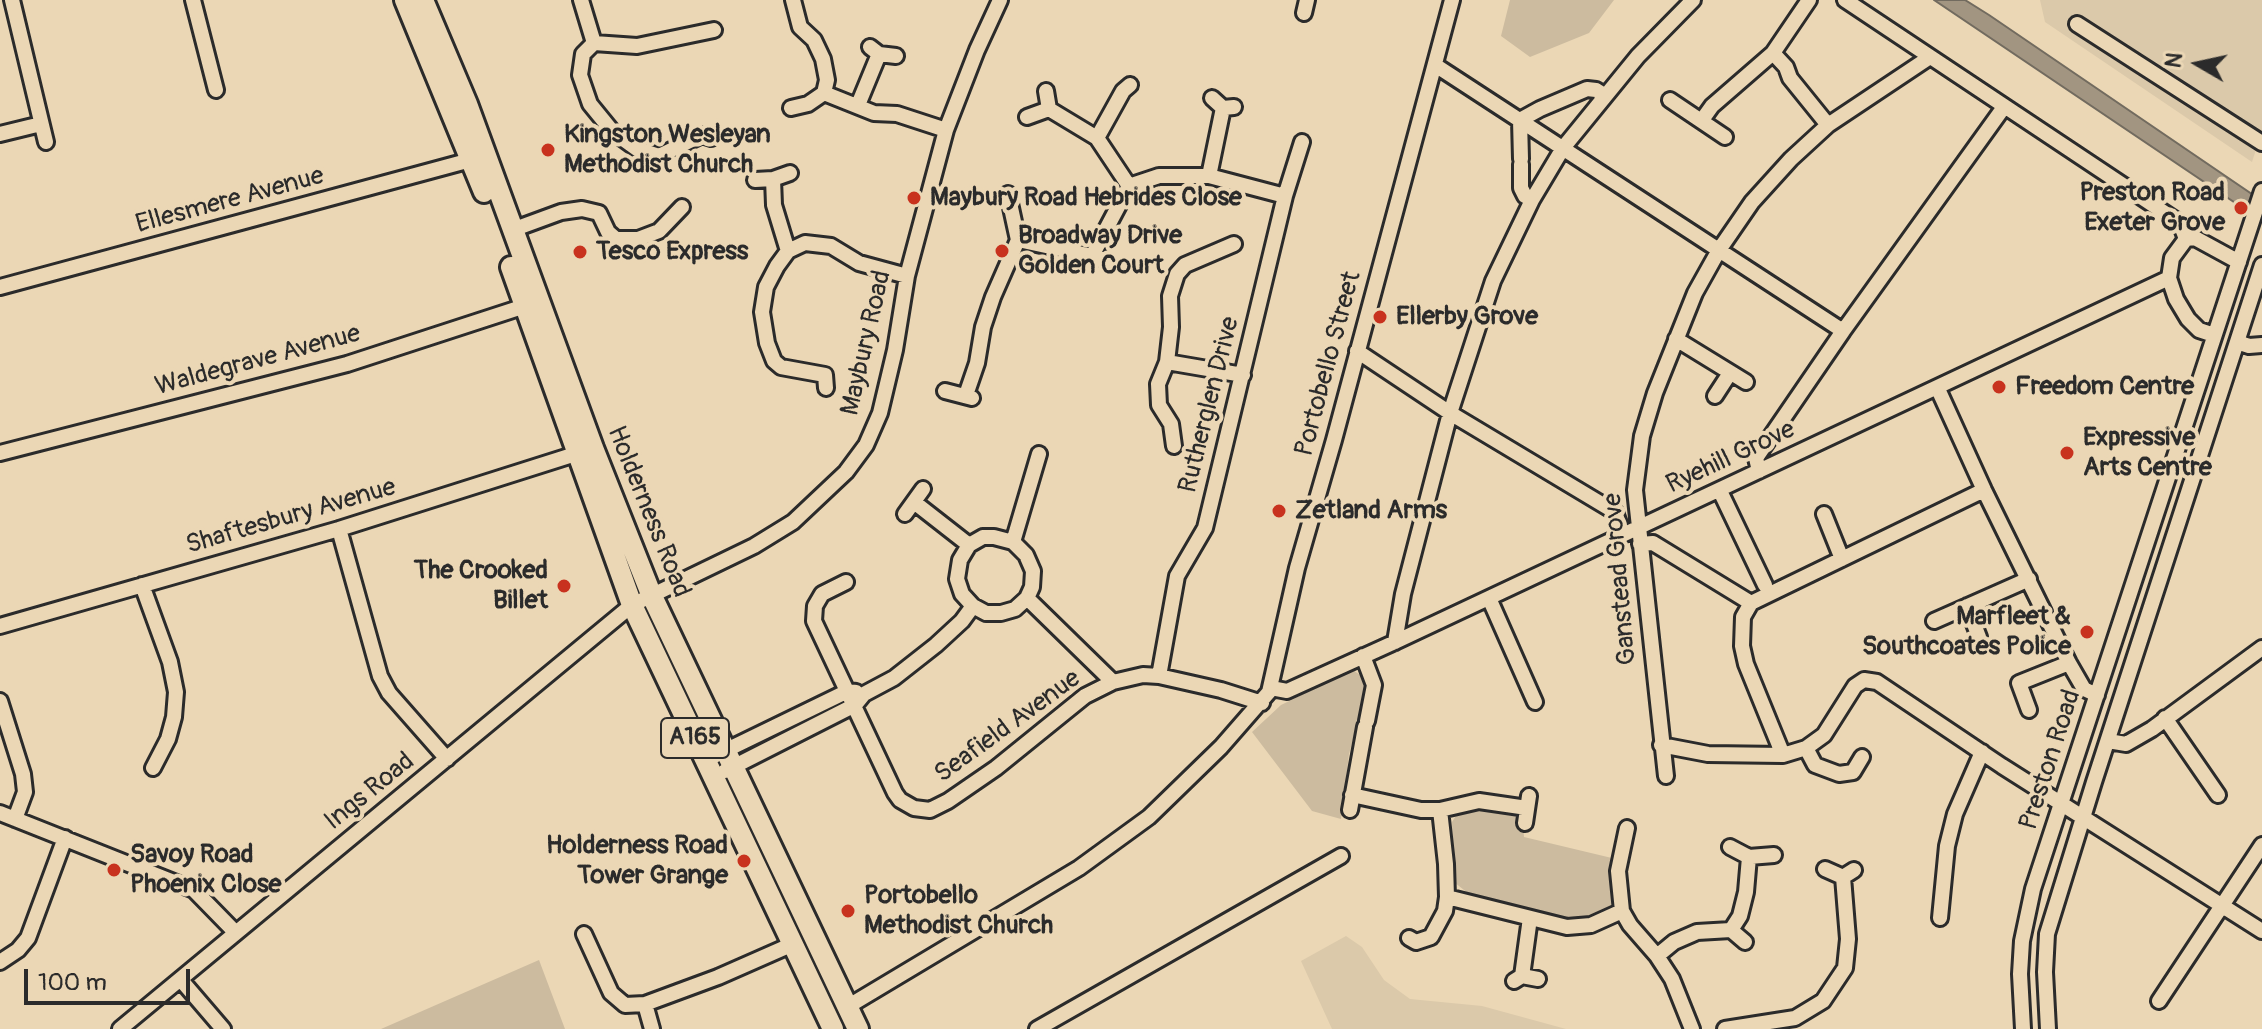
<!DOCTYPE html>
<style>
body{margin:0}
#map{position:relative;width:2262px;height:1029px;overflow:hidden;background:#ebd7b5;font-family:Pangolin,sans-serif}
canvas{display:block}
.north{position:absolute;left:2158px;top:24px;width:80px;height:80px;-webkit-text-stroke:6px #ebd7b5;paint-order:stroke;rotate:279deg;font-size:22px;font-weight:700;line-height:32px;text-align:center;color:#2b2b2b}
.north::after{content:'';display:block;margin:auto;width:28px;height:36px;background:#2b2b2b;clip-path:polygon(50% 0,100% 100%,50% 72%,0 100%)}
.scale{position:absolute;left:24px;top:969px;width:166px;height:36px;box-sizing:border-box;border:4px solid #2b2b2b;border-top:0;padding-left:10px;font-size:24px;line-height:28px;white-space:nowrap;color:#2b2b2b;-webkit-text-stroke:6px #ebd7b5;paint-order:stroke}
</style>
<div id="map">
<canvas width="2262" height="1029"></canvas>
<div class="north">N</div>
<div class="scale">100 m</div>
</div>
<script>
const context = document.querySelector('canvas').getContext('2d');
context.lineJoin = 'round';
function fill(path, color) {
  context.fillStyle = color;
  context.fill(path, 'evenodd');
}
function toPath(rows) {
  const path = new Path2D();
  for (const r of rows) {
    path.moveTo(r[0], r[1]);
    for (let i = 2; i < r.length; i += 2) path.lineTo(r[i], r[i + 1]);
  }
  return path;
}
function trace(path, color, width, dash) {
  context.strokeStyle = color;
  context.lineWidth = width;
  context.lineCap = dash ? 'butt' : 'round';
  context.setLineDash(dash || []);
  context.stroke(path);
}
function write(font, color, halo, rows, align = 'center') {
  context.font = font + ' Pangolin,sans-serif';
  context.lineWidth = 8;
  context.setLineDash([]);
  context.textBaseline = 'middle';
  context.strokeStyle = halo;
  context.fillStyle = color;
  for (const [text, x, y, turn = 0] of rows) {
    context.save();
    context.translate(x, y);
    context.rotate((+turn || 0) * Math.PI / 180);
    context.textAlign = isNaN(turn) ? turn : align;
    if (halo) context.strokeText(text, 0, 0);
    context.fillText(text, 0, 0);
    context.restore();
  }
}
fill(toPath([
 [2040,0,2262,0,2262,131,2252,162,2045,22],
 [1346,936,1362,947,1384,980,1410,999,1482,1006,1566,1029,1332,1029,1301,961]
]), '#dbc9aa');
fill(toPath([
 [1510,0,1614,0,1589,33,1530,57,1501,36],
 [1353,670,1363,677,1366,691,1349,754,1341,819,1312,811,1252,732,1281,705],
 [1468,806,1522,814,1524,837,1616,859,1612,904,1608,911,1594,917,1570,921,1469,894,1454,882,1452,822,1459,811],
 [539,960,565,1029,381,1029]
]), '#ccbb9f');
const water = toPath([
 [1934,0,1965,0,1989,15,2262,201,2262,221,1934,0]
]);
fill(water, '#a29581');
trace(water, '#726b5f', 2);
const minor = toPath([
 [12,0,46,142],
 [193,0,216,90],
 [581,0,594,43,637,46,714,30],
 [1845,0,2180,223,2186,239,2195,238,2239,262],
 [1304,13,1307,0],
 [2077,24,2262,143],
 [594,43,583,54,580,75,590,104,612,131,637,149,659,156,702,135,711,138],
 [870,47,879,54,896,56],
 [1773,53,1786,67,1790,78,1828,125],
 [1435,65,1843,331],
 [824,93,874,113,897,114,946,130],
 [1212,98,1223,108,1234,107],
 [1670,100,1725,137],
 [858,105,879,54],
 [791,108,808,104,824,93,827,80,823,59,814,40,800,27,793,0],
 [1049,109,1097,138,1129,186],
 [1027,117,1049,109,1046,91],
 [1702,120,1712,106,1773,53,1809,0],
 [0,134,41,124],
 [1097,138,1123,91,1130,85],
 [1521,159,1520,120,1540,109,1587,89,1596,90,1604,95],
 [1521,164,1521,188,1525,196,1532,200],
 [1209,176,1223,108],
 [773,179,774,205,788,251],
 [755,180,773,179,790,173],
 [512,230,561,212,582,209,599,213,608,232,616,239,638,239,659,231,682,207],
 [1018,240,1106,259],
 [1092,256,1129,186,1159,176,1209,176,1285,196],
 [2169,278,2176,299,2188,319,2199,330,2214,335],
 [0,287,478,158],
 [1676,339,1746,382],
 [2237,342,2249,346,2262,345],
 [1357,351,1450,413,1615,512,1623,535],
 [1167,362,1243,375],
 [826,388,825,375,781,367,774,361,767,343,762,312,766,287,777,266,788,251,805,243,831,246,859,263,907,276],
 [1938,389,1984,490,2069,663,2084,689,2097,695],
 [945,391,972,398],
 [966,395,977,363,983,327,993,297,1018,240,1008,194],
 [1715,396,1730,373],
 [1174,446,1171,424,1159,405,1158,384,1167,362,1171,327,1170,296,1177,274,1185,265,1234,244],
 [0,453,347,364,525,306],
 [1759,471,1756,458,1843,331,2004,107],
 [1720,491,1765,585],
 [914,502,969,545],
 [905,514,923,489],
 [1824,514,1842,559],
 [339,529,380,676,389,693,447,759],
 [983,537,994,537,1013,542,1026,555,1033,571,1032,587,1027,598,1015,609,1001,613,986,613,973,606,962,594,957,579,960,560,969,545,983,537],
 [1013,542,1039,454],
 [1640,544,1653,543,1751,603],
 [846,582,822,594,815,606,814,621,895,793,900,800,914,808,930,810,948,801,996,768,1085,696,1113,682,1143,675,1159,676,1221,690,1262,703],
 [142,585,170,662,176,692,174,717,168,739,153,768],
 [1027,598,1113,682],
 [1489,598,1535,702],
 [1967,606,1979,637],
 [1934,621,2029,579],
 [0,626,339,529,585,451],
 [1395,642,1403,594,1450,413,1493,281,1532,200,1563,148,1638,56,1693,0],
 [1363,656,1374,685,1367,721],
 [1159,676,1177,576,1205,528,1285,196,1302,142],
 [1271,688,1287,691,1395,642,2169,278,2172,258,2186,239],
 [0,701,23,774,25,792,15,819],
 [2029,710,2019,683,2069,663],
 [2165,718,2218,795],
 [2108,741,2126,744,2152,729,2262,648],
 [1661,745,1708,754,1783,755,1806,748,1824,735,1855,686,1864,680,1877,682,2002,766,2262,931],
 [1806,748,1815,765,1839,774,1853,772,1862,757],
 [1783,755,1746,664,1742,646,1743,617,1751,603,1984,490],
 [706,760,848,691,856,692],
 [725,771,855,705,864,694,894,678,936,645,962,621,973,606],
 [1666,776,1635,490,1642,436,1655,393,1695,293,1719,250,1752,202,1791,159,1828,125,1930,57],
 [1352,795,1421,810,1440,810,1479,801,1527,808],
 [1350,810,1365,727],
 [0,813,194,890,236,933],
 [1525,823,1529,796],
 [1627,828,1618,871,1622,911,1630,925,1657,956,1672,979,1692,1029],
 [1730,847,1749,857,1774,855],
 [1825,869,1843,877,1854,870],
 [1447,897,1567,927,1591,925,1622,911],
 [1940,918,1947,846,1955,814,1982,752],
 [1731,930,1745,942],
 [584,934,611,993,625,1005,645,1004,718,977,793,944],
 [1409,938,1416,942,1431,937,1445,911,1447,897,1446,864,1440,810],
 [1657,956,1674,942,1697,932,1731,930,1740,916,1746,892,1749,857],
 [0,962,18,950,28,938,65,838],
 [1522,976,1538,979],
 [181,980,223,1029],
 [1514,981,1522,976,1530,918],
 [2159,1001,2262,845],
 [645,1004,652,1029],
 [847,1007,1079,868,1149,817,1221,747,1269,692,1297,568,1334,440,1452,0],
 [120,1029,632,605,754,546,793,522,846,472,866,445,880,413,895,350,907,276,946,130,977,50,1000,0],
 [1037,1029,1341,856],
 [1725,1029,1795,1018,1823,1001,1845,968,1848,939,1843,877],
 [2023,1029,2020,974,2022,941,2033,889,2262,191],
 [2048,1029,2045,972,2047,934,2094,782,2262,265]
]);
const highway = toPath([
 [405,0,484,192],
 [423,0,467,104,593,448,651,594,858,1029],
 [511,267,632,605,833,1029]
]);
trace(minor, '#2b2b2b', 20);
trace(highway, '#2b2b2b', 26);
trace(minor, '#ebd7b5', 14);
trace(highway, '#ebd7b5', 20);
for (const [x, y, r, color] of [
 [548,150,8,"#c8321e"],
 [914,198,8,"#c8321e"],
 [2241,208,8,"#c8321e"],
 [1002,251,8,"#c8321e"],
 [580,252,8,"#c8321e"],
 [1380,317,8,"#c8321e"],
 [1999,387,8,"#c8321e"],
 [2067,453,8,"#c8321e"],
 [1279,511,8,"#c8321e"],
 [564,586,8,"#c8321e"],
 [2087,632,8,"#c8321e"],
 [744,861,8,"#c8321e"],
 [114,870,8,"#c8321e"],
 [848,911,8,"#c8321e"]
]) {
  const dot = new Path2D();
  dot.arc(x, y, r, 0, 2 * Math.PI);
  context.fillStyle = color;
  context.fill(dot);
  trace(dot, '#ebd7b5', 3);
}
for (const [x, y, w] of [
 [695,738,68]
]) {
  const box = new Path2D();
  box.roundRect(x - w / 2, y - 20, w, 40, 6);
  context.fillStyle = '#ebd7b5';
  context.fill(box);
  trace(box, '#2b2b2b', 2);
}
write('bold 24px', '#2b2b2b', null, [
 ["A165",695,738]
]);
write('bold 26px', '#2b2b2b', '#ebd7b5', [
 ["Kingston Wesleyan",564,135],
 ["Methodist Church",564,165],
 ["Preston Road",2225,193,"right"],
 ["Exeter Grove",2225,223,"right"],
 ["Maybury Road Hebrides Close",930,198],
 ["Broadway Drive",1018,236],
 ["Golden Court",1018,266],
 ["Tesco Express",596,252],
 ["Ellerby Grove",1396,317],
 ["Freedom Centre",2015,387],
 ["Expressive",2083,438],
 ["Arts Centre",2083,468],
 ["Zetland Arms",1295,511],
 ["The Crooked",548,571,"right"],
 ["Billet",548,601,"right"],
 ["Marfleet &",2071,617,"right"],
 ["Southcoates Police",2071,647,"right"],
 ["Holderness Road",728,846,"right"],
 ["Tower Grange",728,876,"right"],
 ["Savoy Road",130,855],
 ["Phoenix Close",130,885],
 ["Portobello",864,896],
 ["Methodist Church",864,926]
], 'left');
write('26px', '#2b2b2b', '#ebd7b5', [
 ["Ellesmere Avenue",230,201,-15],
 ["Maybury Road",867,343,-77],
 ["Waldegrave Avenue",258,361,-15],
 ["Portobello Street",1329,364,-75],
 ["Rutherglen Drive",1210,405,-76],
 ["Ryehill Grove",1731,458,-25],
 ["Holderness Road",648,512,68],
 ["Shaftesbury Avenue",291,517,-16],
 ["Ganstead Grove",1621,579,-95],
 ["Seafield Avenue",1008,727,-36],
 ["Preston Road",2051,760,-72],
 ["Ings Road",370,792,-39]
]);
</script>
